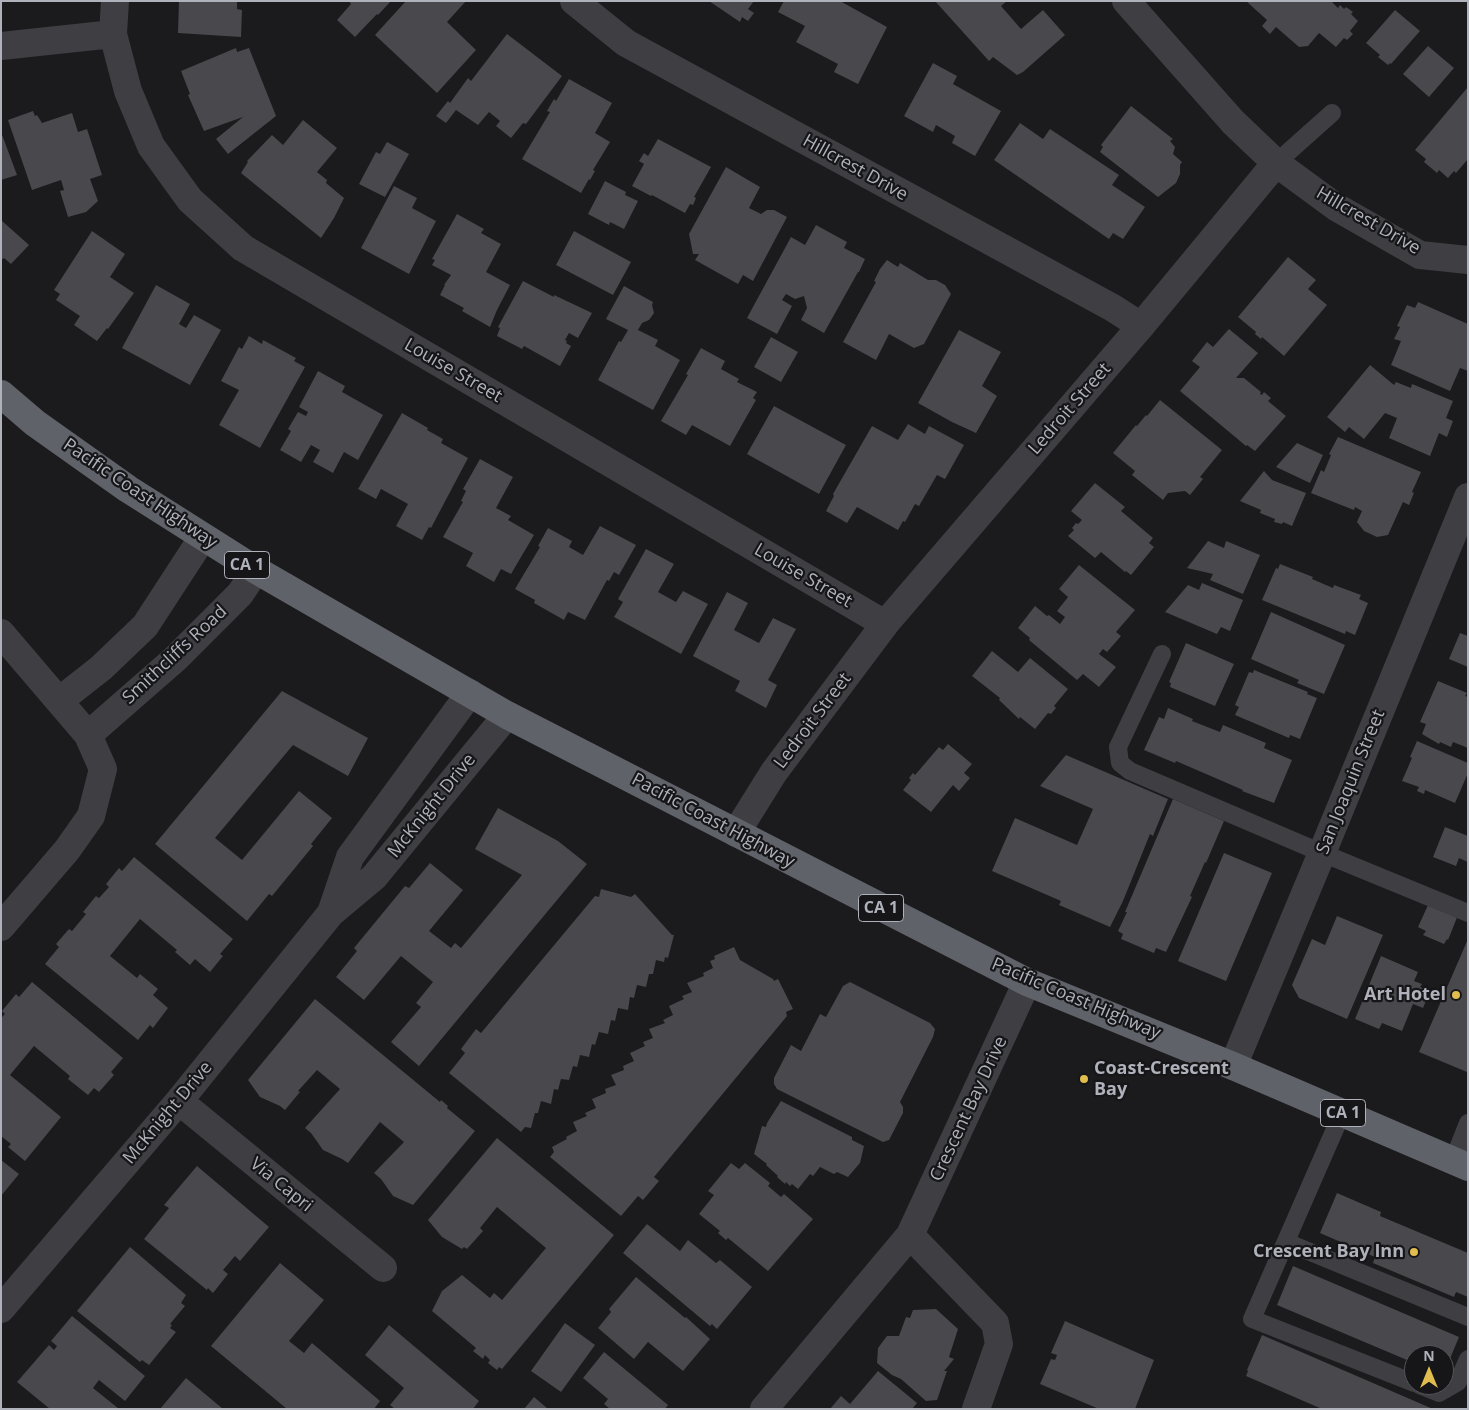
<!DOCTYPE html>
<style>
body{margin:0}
#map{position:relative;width:1469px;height:1410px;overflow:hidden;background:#1b1b1d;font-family:"Open Sans",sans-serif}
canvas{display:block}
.frame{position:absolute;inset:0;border:2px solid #afb1bb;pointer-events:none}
.north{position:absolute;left:1404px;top:1345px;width:50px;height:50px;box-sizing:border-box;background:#161618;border:1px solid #535459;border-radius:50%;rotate:0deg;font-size:14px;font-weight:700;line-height:20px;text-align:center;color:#afb1bb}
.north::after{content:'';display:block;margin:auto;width:18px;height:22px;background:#e1bc4e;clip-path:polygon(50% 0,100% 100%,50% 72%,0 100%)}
</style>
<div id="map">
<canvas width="1469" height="1410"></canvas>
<div class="frame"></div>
<div class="north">N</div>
</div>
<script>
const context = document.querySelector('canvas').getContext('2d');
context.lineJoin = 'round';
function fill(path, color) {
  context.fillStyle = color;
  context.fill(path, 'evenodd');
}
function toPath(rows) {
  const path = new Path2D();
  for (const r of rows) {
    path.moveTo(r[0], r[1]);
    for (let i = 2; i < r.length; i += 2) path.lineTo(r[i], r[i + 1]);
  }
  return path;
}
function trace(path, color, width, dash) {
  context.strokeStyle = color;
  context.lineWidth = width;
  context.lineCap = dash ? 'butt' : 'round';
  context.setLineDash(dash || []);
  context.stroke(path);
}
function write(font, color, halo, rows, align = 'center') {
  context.font = font + ' "Open Sans",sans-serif';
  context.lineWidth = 4.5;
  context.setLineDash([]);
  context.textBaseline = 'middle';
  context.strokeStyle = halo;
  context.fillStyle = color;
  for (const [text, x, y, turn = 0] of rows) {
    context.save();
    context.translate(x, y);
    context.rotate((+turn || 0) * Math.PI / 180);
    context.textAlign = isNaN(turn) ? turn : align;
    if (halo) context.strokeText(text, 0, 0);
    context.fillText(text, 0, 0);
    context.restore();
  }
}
fill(toPath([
 [179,1,237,1,237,9,242,10,241,37,178,33],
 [349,1,391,1,378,15,377,14,355,37,337,20,351,4],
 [406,1,466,1,447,22,476,50,437,93,375,35],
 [709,1,754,1,748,9,754,13,748,21,742,17,740,22],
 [784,1,840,1,887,27,858,84,834,72,838,64,796,42,805,26,778,12],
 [935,1,1007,1,1001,6,1021,29,1043,10,1065,35,1023,72,1017,75,993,57,989,61],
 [1246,1,1331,1,1338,8,1340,5,1344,9,1346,7,1353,12,1351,14,1358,21,1350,31,1353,34,1347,40,1344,38,1336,47,1319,33,1308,46,1299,47,1276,27,1270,34,1262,26,1267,20],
 [1395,10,1420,31,1391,64,1390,63,1388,65,1378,57,1380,55,1366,43],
 [507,34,562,76,526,124,523,123,511,138,496,126,500,121,489,112,478,125,456,110,446,123,436,116,448,101,450,103,468,78,471,81],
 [1428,46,1454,68,1429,97,1403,74],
 [236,48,237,52,249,48,276,116,228,154,216,139,243,117,204,131,188,95,190,94,181,71],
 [933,63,957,76,953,84,1001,111,975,156,952,143,955,136,936,125,933,132,904,116],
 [569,79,612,103,595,133,610,142,593,170,595,171,590,180,589,179,581,193,522,159,550,112,547,111,554,99,556,101],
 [1468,87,1468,159,1456,173,1454,171,1448,178,1439,170,1437,173,1424,162,1426,159,1415,150],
 [1131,106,1173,139,1170,141,1175,147,1173,154,1182,162,1180,165,1180,174,1176,183,1158,197,1100,152,1103,147,1101,145],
 [33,111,35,116,37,115,42,123,72,113,78,132,87,129,102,175,90,179,98,201,86,212,68,217,60,191,64,190,61,180,32,190,8,120],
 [303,120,337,148,317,172,327,180,326,183,344,198,334,218,321,238,241,173,248,162,247,161,272,135,283,145],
 [1020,123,1043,139,1050,129,1119,175,1112,185,1145,207,1123,239,1113,233,1109,239,994,160],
 [1,132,17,175,1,180],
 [658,139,711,167,694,197,696,198,693,205,690,204,685,213,652,195,651,196,632,186,644,164,639,161,644,153,648,156],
 [387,142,409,154,385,197,359,184,376,152,380,154],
 [726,167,760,187,749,208,761,214,767,210,774,210,787,217,753,281,743,275,738,284,695,260,699,254,693,254,689,234],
 [605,181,626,192,625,195,638,201,624,229,610,222,609,225,588,214],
 [394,186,417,198,412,208,436,221,409,274,361,248],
 [457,214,484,229,481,233,501,244,486,272,510,285,497,310,490,327,462,311,464,308,440,295,445,285,444,285,451,275,432,265,435,260,432,259],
 [1,220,29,245,11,264,4,258,1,260],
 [816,225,847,242,844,248,865,259,859,272,858,272,824,333,801,320,807,308,804,296,795,299,786,294,782,300,792,306,777,334,747,318,791,237,805,245],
 [92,231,125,254,110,277,134,293,108,329,107,328,97,341,74,325,80,316,56,300,60,294,54,290],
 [574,231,631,262,613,295,556,265],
 [1288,257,1316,280,1308,289,1327,305,1284,356,1262,337,1261,339,1255,334,1256,332,1238,317],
 [887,260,898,267,900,263,928,280,936,280,945,285,951,294,924,344,914,348,889,334,876,360,843,342,876,282,874,281,880,269],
 [523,281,554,297,554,295,592,313,578,338,569,333,565,340,567,341,566,343,571,346,560,366,524,346,522,349,497,336,500,328,498,327],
 [156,285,190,304,179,324,186,328,194,315,221,330,190,385,122,348],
 [624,286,653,302,652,305,654,313,649,320,642,323,638,330,658,340,655,346,680,360,653,410,598,380,619,341,621,342,628,330,606,319],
 [1418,302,1468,324,1468,371,1460,368,1450,391,1391,365,1401,341,1394,339,1400,327,1397,326,1407,305,1415,308],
 [1229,329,1258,353,1236,378,1244,378,1261,392,1260,394,1262,395,1264,392,1271,398,1268,401,1286,416,1255,451,1247,445,1246,446,1180,391,1200,367,1192,361,1207,342,1213,347],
 [959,330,1001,352,982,386,997,396,976,433,952,422,918,403],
 [249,336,262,344,263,340,296,358,294,361,305,367,260,448,219,425,239,390,221,381,239,347,242,349],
 [771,337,798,352,781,382,754,367],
 [701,348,725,361,721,369,739,379,737,382,757,392,753,398,756,400,730,446,692,425,686,435,661,421,688,375,686,374],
 [1370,365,1394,385,1396,382,1411,388,1412,384,1453,401,1446,418,1453,421,1447,437,1439,433,1430,456,1389,438,1397,418,1385,413,1364,439,1349,427,1345,432,1327,417],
 [318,371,345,386,342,392,383,415,358,460,344,452,333,473,313,462,320,450,311,445,301,462,280,450,291,431,288,429,298,412,306,416,308,412,299,407],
 [1160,400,1222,450,1200,477,1203,479,1190,495,1185,491,1168,493,1163,500,1132,475,1135,471,1113,453,1136,425,1137,426,1146,415,1147,416],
 [774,406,846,445,819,494,747,454],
 [402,413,428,428,427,430,443,439,441,443,468,458,431,528,429,527,422,540,396,526,408,504,381,489,376,499,358,489],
 [908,424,925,434,929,426,964,445,945,479,937,475,919,506,915,504,905,522,903,521,898,530,857,507,847,523,826,511,834,496,833,494,872,426,898,440],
 [1338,437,1421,472,1412,492,1414,493,1409,505,1403,502,1388,535,1377,537,1364,531,1357,522,1362,511,1355,507,1354,510,1336,503,1311,493,1321,470,1324,472,1331,455,1329,454],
 [1297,443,1323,455,1310,483,1276,467],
 [480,459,513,477,496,508,511,516,508,520,534,535,511,574,501,569,494,582,466,566,473,553,443,537,463,502,461,501,466,491,463,489],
 [1264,471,1272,480,1306,493,1292,526,1283,522,1282,524,1274,522,1275,519,1260,513,1261,510,1240,501],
 [1095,483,1125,507,1121,511,1153,538,1149,543,1154,547,1131,575,1126,571,1125,572,1101,552,1095,558,1068,536,1074,530,1072,528,1076,523,1078,524,1082,520,1071,511],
 [600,526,636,545,619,575,614,572,609,581,607,580,585,620,568,612,564,620,534,603,535,600,515,589,540,547,538,546,548,528,572,541,569,547,583,555],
 [1208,541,1224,548,1226,541,1260,555,1243,594,1210,580,1213,574,1187,568],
 [646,549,674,564,658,592,676,602,683,591,708,604,681,654,614,617,623,602,618,599],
 [1280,564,1313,577,1312,579,1333,588,1334,585,1361,595,1359,599,1368,603,1355,635,1346,631,1345,634,1262,600,1276,568,1278,569],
 [1079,565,1135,610,1116,632,1121,636,1107,652,1103,649,1099,654,1116,667,1099,687,1083,674,1077,680,1029,640,1030,638,1018,628,1035,606,1047,616,1049,615,1060,624,1065,617,1057,611,1068,597,1059,589],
 [1202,583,1243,600,1230,631,1221,627,1217,634,1165,612,1188,585,1199,590],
 [727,592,748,603,734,630,759,643,773,618,796,629,768,680,777,685,766,708,735,691,740,681,693,656],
 [1271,612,1345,645,1324,694,1297,683,1299,680,1251,659],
 [1460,633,1468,636,1468,667,1449,659],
 [1186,643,1234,664,1215,706,1170,687,1171,683,1169,682],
 [992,651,1018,672,1030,658,1068,689,1054,706,1056,708,1051,714,1048,713,1035,729,1020,717,1019,719,999,700,1000,698,972,676],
 [1254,670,1308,692,1307,694,1317,698,1300,739,1290,735,1289,738,1235,715,1239,707,1235,705,1249,672,1253,673],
 [1438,681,1467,693,1465,696,1468,697,1468,748,1453,742,1451,747,1440,742,1439,744,1422,734,1426,724,1420,722],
 [282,691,368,738,348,776,293,745,215,838,242,860,299,791,332,818,311,844,313,846,272,896,269,894,247,921,155,844],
 [1168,708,1193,719,1192,721,1220,732,1223,725,1266,743,1264,748,1292,760,1274,803,1242,791,1243,790,1176,761,1175,763,1144,750,1159,717,1164,719],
 [1417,741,1468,763,1468,773,1455,803,1425,790,1424,794,1417,791,1419,787,1402,781,1412,758,1410,757],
 [948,744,972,764,964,773,970,778,959,791,953,785,931,812,903,790,911,780,909,778,913,773,915,775,939,747,943,750],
 [1066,755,1168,799,1153,836,1150,834,1123,901,1110,927,1059,905,1061,901,992,871,1015,818,1077,845,1093,809,1040,786],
 [1173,799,1224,821,1206,863,1205,862,1190,896,1192,897,1166,952,1156,948,1154,953,1121,939,1123,934,1118,931,1127,912,1125,912],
 [498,808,558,841,587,864,419,1066,391,1042,421,1007,416,1003,433,982,401,956,364,1000,336,977,357,951,354,948,405,886,409,888,430,863,463,890,429,931,451,948,455,943,461,948,522,875,475,849],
 [1445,827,1468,836,1468,862,1459,858,1456,866,1433,857],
 [1224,853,1272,873,1226,981,1178,961],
 [134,857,233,939,220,954,223,956,210,972,195,959,190,965,175,952,177,950,140,919,110,956,137,978,140,974,158,989,153,995,168,1008,153,1028,150,1025,138,1040,45,964,59,947,56,944,69,929,72,931,86,914,83,912,96,896,99,898,109,887,106,884,119,868,122,871],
 [601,889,631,897,635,894,672,935,674,935,668,958,665,957,664,962,656,960,653,974,649,974,646,987,637,985,634,998,630,997,628,1010,618,1008,615,1021,611,1020,608,1034,599,1032,595,1045,592,1044,589,1057,580,1055,577,1067,573,1066,569,1080,561,1079,558,1090,554,1089,551,1104,541,1101,538,1113,535,1113,531,1128,525,1127,521,1132,449,1073,465,1053,461,1049,476,1029,481,1033,595,896,599,897],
 [1429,903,1458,915,1448,940,1447,939,1444,944,1423,935,1426,931,1418,927],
 [1337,916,1383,935,1347,1019,1299,998,1292,985,1312,939,1325,945],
 [1468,939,1468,1069,1467,1072,1419,1052],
 [734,947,740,960,773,979,774,981,778,979,793,1009,786,1012,787,1016,654,1177,659,1181,643,1200,638,1196,621,1216,550,1157,554,1152,552,1147,567,1139,566,1137,577,1131,573,1122,587,1116,585,1113,596,1108,592,1099,606,1093,605,1089,616,1085,611,1075,624,1070,623,1066,634,1061,630,1053,645,1046,643,1042,653,1038,649,1029,665,1023,663,1020,673,1015,669,1006,684,999,682,996,692,992,687,983,704,976,703,973,713,968,710,961,715,959,714,956],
 [1381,956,1418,972,1414,981,1422,984,1420,987,1430,991,1423,1008,1413,1004,1402,1031,1382,1023,1379,1029,1355,1019],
 [32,982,123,1058,111,1072,114,1075,99,1092,94,1088,88,1095,68,1079,70,1076,34,1046,10,1075,61,1117,25,1161,8,1147,11,1144,1,1136,1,1018,5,1014,2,1011,16,994,19,997],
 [850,982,930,1023,935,1029,933,1037,900,1102,903,1107,903,1113,889,1140,883,1142,777,1089,774,1084,774,1078,791,1045,801,1051,820,1014,826,1017,843,986],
 [315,999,440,1102,441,1100,448,1106,447,1108,475,1131,413,1205,393,1196,381,1179,374,1173,404,1142,380,1122,348,1163,342,1159,323,1150,311,1133,305,1128,340,1089,317,1070,298,1091,300,1092,285,1110,280,1106,260,1097,248,1080],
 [781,1101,852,1137,852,1140,864,1146,860,1163,848,1177,837,1172,834,1174,820,1167,813,1176,810,1174,798,1189,792,1184,790,1186,786,1182,785,1184,777,1177,778,1176,766,1165,767,1164,754,1154,762,1126,766,1127,767,1123],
 [497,1138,614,1235,502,1369,499,1367,497,1370,488,1363,490,1360,485,1355,483,1359,473,1351,476,1348,432,1311,442,1291,462,1275,490,1298,494,1293,502,1300,546,1248,497,1207,480,1228,483,1231,467,1249,464,1247,462,1249,442,1237,428,1220],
 [1,1160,19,1174,1,1196],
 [731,1163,739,1169,745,1163,770,1183,768,1186,781,1197,784,1194,813,1219,768,1271,728,1238,726,1240,718,1233,720,1231,699,1214,714,1195,708,1191],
 [197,1166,269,1227,240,1261,235,1256,223,1270,228,1274,213,1293,208,1288,207,1290,144,1239,169,1208,164,1205],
 [1337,1193,1381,1212,1380,1216,1468,1253,1468,1297,1456,1292,1454,1297,1373,1263,1375,1257,1320,1233],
 [647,1224,680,1251,688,1240,716,1263,720,1260,752,1287,717,1329,712,1324,710,1326,623,1253],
 [130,1247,186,1295,181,1303,185,1306,170,1324,172,1325,170,1328,176,1332,149,1365,142,1360,140,1362,77,1311],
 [280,1263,324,1300,289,1341,304,1353,312,1343,380,1401,374,1409,287,1409,211,1346],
 [1293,1266,1459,1337,1444,1373,1444,1355,1414,1355,1414,1363,1277,1305],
 [636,1277,685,1318,686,1317,710,1339,683,1371,648,1342,634,1359,598,1328,611,1312,609,1309],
 [936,1309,958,1329,949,1357,954,1359,944,1371,947,1371,937,1400,926,1401,901,1379,892,1375,877,1363,878,1348,887,1336,899,1336,906,1317,910,1318,913,1310],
 [72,1316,145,1376,125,1401,99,1380,93,1388,119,1409,50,1409,17,1382,49,1345,54,1350,57,1346,51,1341],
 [1065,1321,1154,1360,1135,1409,1099,1409,1040,1384,1051,1359,1055,1360,1057,1355,1051,1353],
 [565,1323,595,1345,561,1392,531,1371],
 [389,1325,479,1401,473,1409,395,1409,390,1405,404,1388,365,1355],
 [1262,1335,1433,1409,1322,1409,1246,1376,1248,1371,1247,1370],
 [604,1352,668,1405,665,1409,610,1409,604,1404,608,1399,583,1378],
 [878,1371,917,1403,912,1409,830,1409,841,1396,850,1404],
 [186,1378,223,1409,160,1409],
 [534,1397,548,1409,524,1409]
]), '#48484d');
trace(toPath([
 [1276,163,1332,113],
 [1162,654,1118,747,1120,763,1130,771,1322,853,1468,913],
 [1342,1113,1252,1319,1414,1383],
 [1453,1161,1468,1123],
 [1286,1242,1468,1317],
 [1419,1385,1439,1393,1458,1382,1468,1359]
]), '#3e3e43', 18);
trace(toPath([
 [115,1,113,34,128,91,151,146,190,200,243,248,885,624],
 [574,1,626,43,1113,308,1141,326],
 [1,46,113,34],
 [1,633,88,735,103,769,91,816,67,850,1,927],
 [59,701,101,668,145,626,203,537],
 [88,735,175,659,240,594,256,570],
 [331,913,350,857,470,693],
 [1233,1066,1322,853,1468,497],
 [179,1101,383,1268],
 [910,1235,995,1323,999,1344,976,1409],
 [1,1309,179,1101,331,913,374,877,507,715],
 [764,1409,910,1235,1027,982]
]), '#3e3e43', 28);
trace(toPath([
 [1126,1,1233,122,1276,163,1336,207,1420,255,1468,260],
 [736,833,774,772,885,624,1141,326,1276,163]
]), '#3e3e43', 28);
trace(toPath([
 [1,394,35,423,128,489,256,570,507,715,1027,982,1233,1066,1468,1167]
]), '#606269', 28);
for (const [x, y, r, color] of [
 [1456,995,5,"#e1bc4e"],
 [1084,1079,5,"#e1bc4e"],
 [1414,1252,5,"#e1bc4e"]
]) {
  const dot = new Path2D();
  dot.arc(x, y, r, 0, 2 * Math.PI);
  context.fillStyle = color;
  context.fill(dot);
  trace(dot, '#161618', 2);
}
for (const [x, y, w] of [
 [247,565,45],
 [881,908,45],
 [1343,1113,45]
]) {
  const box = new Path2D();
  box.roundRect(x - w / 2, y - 13.5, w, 27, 4);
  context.fillStyle = '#161618';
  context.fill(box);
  trace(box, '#afb1bb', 1);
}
write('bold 16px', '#afb1bb', null, [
 ["CA 1",247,565],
 ["CA 1",881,908],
 ["CA 1",1343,1113]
]);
write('18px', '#afb1bb', '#161618', [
 ["Hillcrest Drive",855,168,29],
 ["Hillcrest Drive",1368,221,30],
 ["Louise Street",453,371,30],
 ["Ledroit Street",1070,409,-49],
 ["Pacific Coast Highway",140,494,34],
 ["Louise Street",803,576,30],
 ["Smithcliffs Road",175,655,-43],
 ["Ledroit Street",813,721,-53],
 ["San Joaquin Street",1351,782,-68],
 ["McKnight Drive",432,806,-51],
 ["Pacific Coast Highway",713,821,28],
 ["Pacific Coast Highway",1076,999,23],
 ["Crescent Bay Drive",969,1109,-65],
 ["McKnight Drive",168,1113,-50],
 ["Via Capri",281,1185,39]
]);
write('bold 18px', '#afb1bb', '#161618', [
 ["Art Hotel",1446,995],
 ["Coast-Crescent",1094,1069,"left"],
 ["Bay",1094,1090,"left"],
 ["Crescent Bay Inn",1404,1252]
], 'right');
</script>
